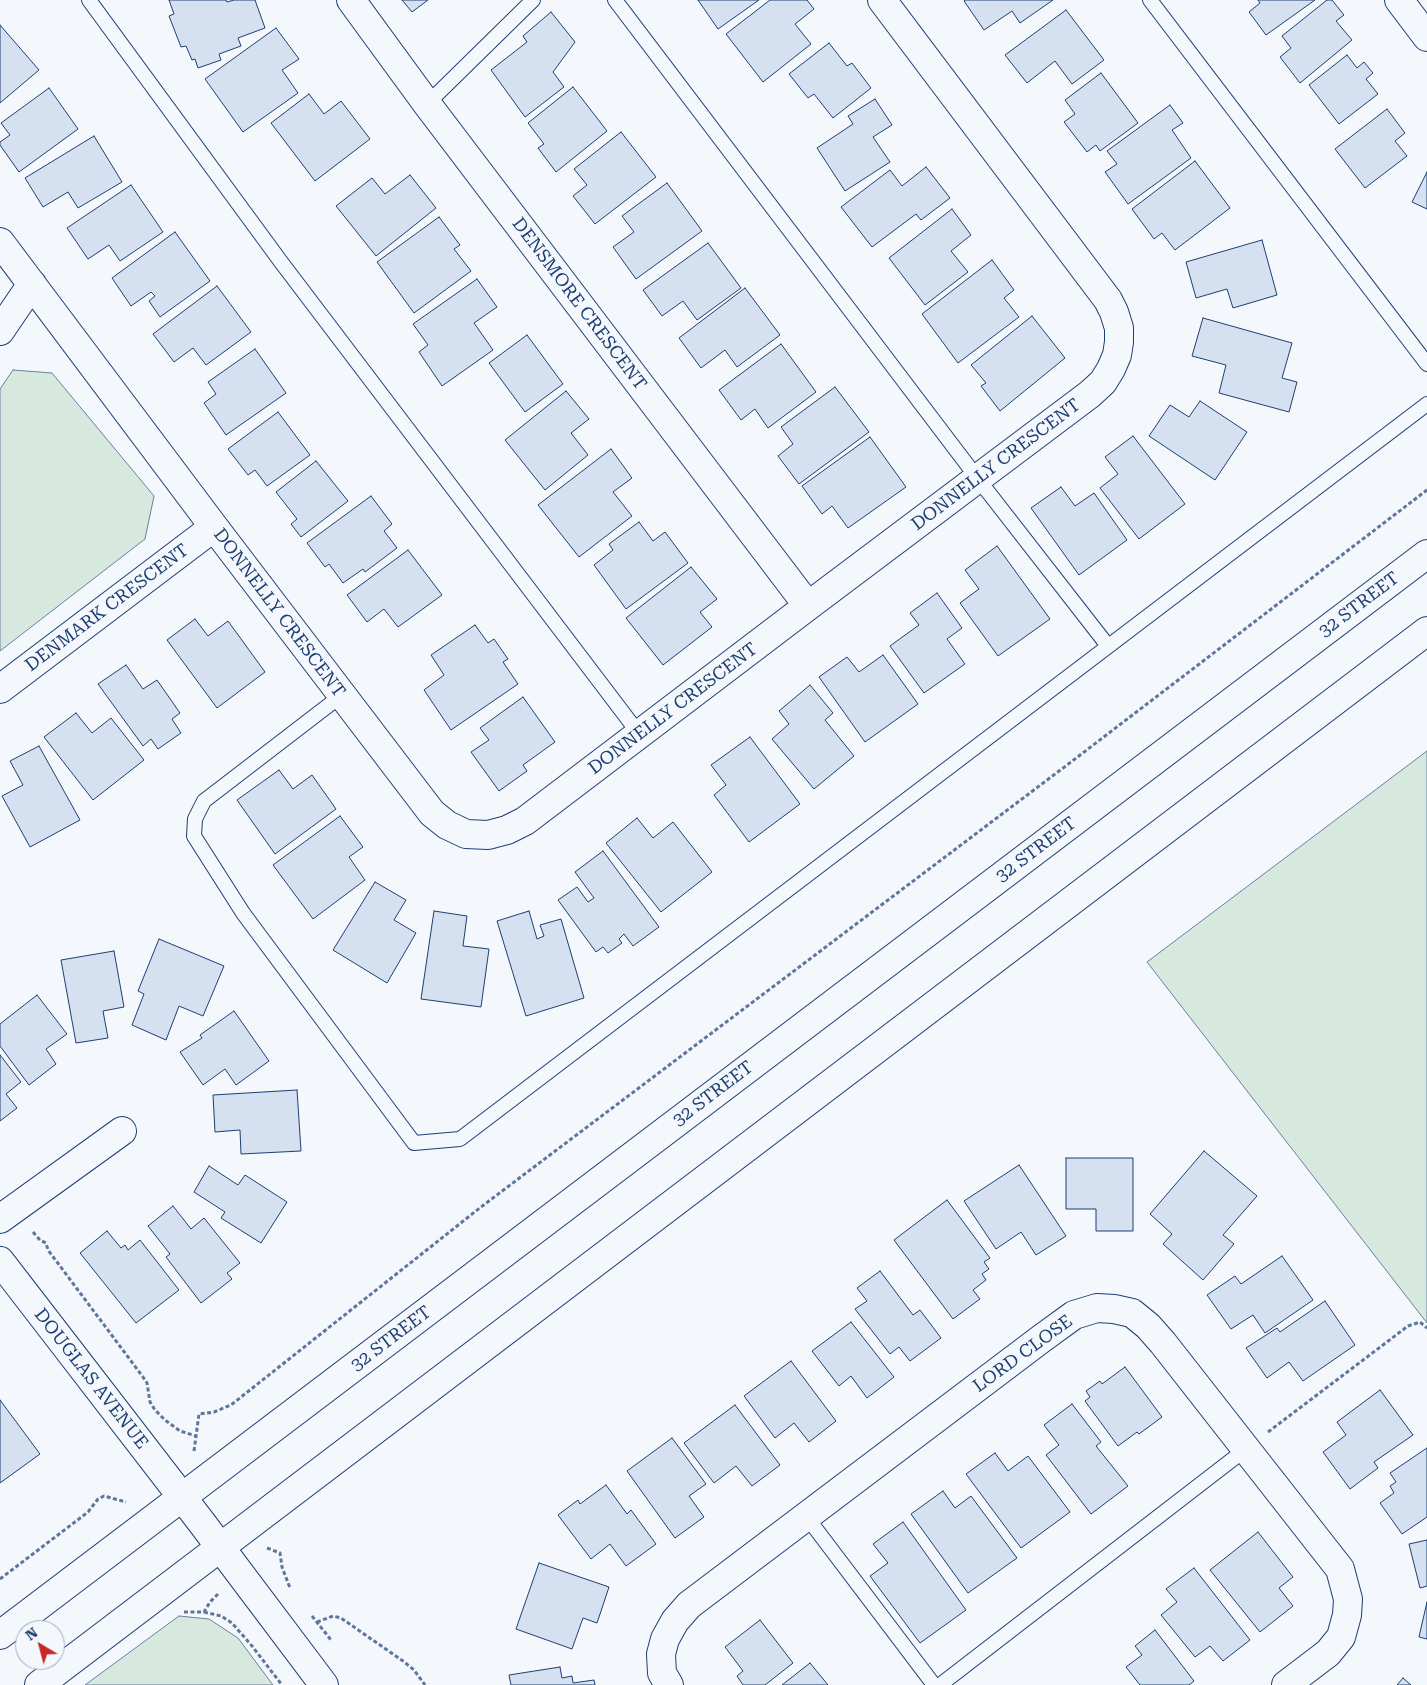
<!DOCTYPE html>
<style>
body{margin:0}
#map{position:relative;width:1427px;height:1685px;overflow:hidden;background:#f4f7fb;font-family:"Roboto Serif",serif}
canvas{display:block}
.north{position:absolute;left:15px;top:1620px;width:50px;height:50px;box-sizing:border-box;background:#f4f7fb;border:1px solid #9eadc5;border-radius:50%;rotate:323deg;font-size:14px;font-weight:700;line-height:20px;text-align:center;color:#1d3f73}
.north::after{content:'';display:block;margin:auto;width:18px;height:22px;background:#c62828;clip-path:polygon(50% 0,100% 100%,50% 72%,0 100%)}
</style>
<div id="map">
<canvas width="1427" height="1685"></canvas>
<div class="north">N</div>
</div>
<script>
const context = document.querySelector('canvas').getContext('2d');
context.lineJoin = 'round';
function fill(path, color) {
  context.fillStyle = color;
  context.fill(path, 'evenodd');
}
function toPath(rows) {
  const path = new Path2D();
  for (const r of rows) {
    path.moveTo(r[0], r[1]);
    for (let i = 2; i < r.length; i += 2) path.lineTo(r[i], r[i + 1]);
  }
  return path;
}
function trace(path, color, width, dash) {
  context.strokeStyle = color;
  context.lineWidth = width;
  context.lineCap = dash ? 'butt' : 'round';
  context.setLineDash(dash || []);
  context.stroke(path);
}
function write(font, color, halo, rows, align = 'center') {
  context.font = font + ' "Roboto Serif",serif';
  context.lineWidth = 4;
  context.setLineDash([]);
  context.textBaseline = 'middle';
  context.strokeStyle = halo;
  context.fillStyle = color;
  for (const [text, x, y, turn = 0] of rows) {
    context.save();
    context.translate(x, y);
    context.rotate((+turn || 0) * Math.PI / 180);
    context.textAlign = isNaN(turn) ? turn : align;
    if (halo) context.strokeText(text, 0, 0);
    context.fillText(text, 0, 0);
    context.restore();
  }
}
const green = toPath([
 [13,370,52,373,154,496,145,539,0,651,0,389,13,370],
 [1427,751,1427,1323,1147,962,1427,751],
 [179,1616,209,1619,238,1638,273,1685,85,1685,179,1616]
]);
fill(green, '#d7e8df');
trace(green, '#687fa3', 1);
const building = toPath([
 [169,0,226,0,227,2,234,0,255,0,265,28,238,38,241,46,219,54,221,60,198,68,195,59,192,60,186,46,181,47,169,16,174,14,169,0],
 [402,0,428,0,412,12,402,0],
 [698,0,759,0,718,29,698,0],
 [770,0,807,0,814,9,795,24,811,44,763,82,726,34,770,0],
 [965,0,1053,0,1020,23,1012,11,984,30,964,1,965,0],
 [1258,0,1315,0,1266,35,1249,12,1260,3,1258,0],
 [1327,0,1332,0,1344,15,1336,21,1352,40,1300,83,1280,57,1291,48,1282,36,1327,0],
 [1066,10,1104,60,1072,84,1055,61,1027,83,1005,55,1066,10],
 [551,12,575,42,553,72,564,87,525,117,491,70,527,42,523,36,551,12],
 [0,25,39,70,0,103,0,25],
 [276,28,299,59,282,70,298,93,243,132,205,79,276,28],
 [829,43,847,66,852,63,871,88,833,118,814,94,808,98,789,74,829,43],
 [1347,55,1357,68,1364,62,1373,73,1366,79,1378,94,1339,124,1309,85,1347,55],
 [1101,73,1138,123,1100,151,1096,145,1087,152,1064,122,1075,114,1065,100,1101,73],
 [573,87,607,131,556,172,538,148,544,144,528,123,573,87],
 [49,88,78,129,19,172,0,145,0,142,10,135,1,123,49,88],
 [309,94,324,114,341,101,370,139,315,181,271,123,309,94],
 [875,99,892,125,873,137,890,162,845,191,817,148,853,124,848,116,875,99],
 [1170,105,1183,123,1172,130,1191,158,1128,204,1105,172,1117,164,1107,151,1170,105],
 [1387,109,1405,133,1395,141,1407,156,1365,188,1335,149,1387,109],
 [621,132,656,177,595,224,573,196,587,185,574,169,621,132],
 [94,136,122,182,78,208,68,192,43,207,25,178,94,136],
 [1195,161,1230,208,1175,250,1162,233,1154,239,1132,209,1195,161],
 [926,167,950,198,921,220,916,214,872,247,841,207,890,170,902,186,926,167],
 [1427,172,1427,209,1412,202,1427,172],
 [410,175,436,208,376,256,336,206,372,178,385,194,410,175],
 [667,183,702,231,636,279,613,247,634,232,622,216,667,183],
 [131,185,163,232,120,261,109,245,88,259,67,228,131,185],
 [952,209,971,235,951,251,968,272,925,305,889,258,952,209],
 [439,217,460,245,454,249,471,271,414,313,377,262,439,217],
 [175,232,210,281,160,317,149,301,155,296,151,292,131,306,112,278,175,232],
 [1262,240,1277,295,1233,308,1227,289,1196,298,1186,262,1262,240],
 [708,243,741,288,697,320,683,301,662,316,643,290,708,243],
 [992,260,1014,290,1004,298,1019,317,958,363,922,314,992,260],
 [477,279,497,307,474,323,493,350,442,386,419,352,428,345,413,324,477,279],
 [217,286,251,332,206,365,193,348,174,362,153,334,217,286],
 [745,288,780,335,737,367,725,350,701,368,679,338,745,288],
 [1032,316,1065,358,1000,411,981,386,986,383,971,365,1032,316],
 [1203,318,1292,343,1282,378,1297,382,1289,412,1219,393,1226,365,1192,356,1203,318],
 [527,335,563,384,525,412,489,363,527,335],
 [781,344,816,392,768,428,755,409,741,420,719,390,781,344],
 [255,349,286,393,226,435,204,403,216,394,208,382,255,349],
 [835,387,869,432,799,484,778,456,793,444,781,427,835,387],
 [566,391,589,419,571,433,588,455,545,490,505,440,566,391],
 [1200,401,1247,432,1215,480,1149,436,1170,405,1189,417,1200,401],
 [278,412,310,455,267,486,255,470,248,475,228,449,278,412],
 [1133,436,1185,504,1139,539,1100,488,1118,474,1105,457,1133,436],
 [870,437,906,487,848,528,832,506,822,514,802,486,870,437],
 [611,449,632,478,613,492,632,516,579,557,538,505,611,449],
 [316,461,348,501,301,537,291,524,297,519,276,492,316,461],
 [1061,487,1075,506,1094,493,1127,540,1079,575,1031,508,1061,487],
 [371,496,392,524,384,531,397,548,365,572,363,569,343,583,329,564,325,567,307,543,371,496],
 [639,522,653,541,665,532,688,563,626,609,594,565,613,550,609,544,639,522],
 [997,546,1050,619,998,656,960,603,979,589,965,570,997,546],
 [408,550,442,595,398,627,384,609,367,622,347,595,408,550],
 [691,567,717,599,700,612,712,627,663,665,626,618,691,567],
 [937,593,962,628,947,639,965,664,924,693,890,646,919,625,910,613,937,593],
 [195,619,208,636,228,621,265,672,217,708,167,640,195,619],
 [475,625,488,643,494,639,508,659,503,662,518,684,451,730,424,690,444,675,431,655,475,625],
 [883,655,918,704,865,742,819,677,847,657,859,672,883,655],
 [126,665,143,689,157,680,180,713,172,719,181,733,158,749,151,739,143,746,98,684,126,665],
 [810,685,833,713,825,720,854,756,814,789,772,739,789,724,779,711,810,685],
 [523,697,555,742,523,765,527,771,499,791,471,752,489,740,480,728,523,697],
 [76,713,92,733,111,718,144,760,93,800,44,737,76,713],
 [750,737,800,804,749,842,714,795,726,785,711,765,750,737],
 [39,746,80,820,30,847,2,796,23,785,10,761,39,746],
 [279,770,293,789,312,775,336,809,275,854,237,800,279,770],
 [340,816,363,847,349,857,365,880,313,919,273,865,340,816],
 [637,818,653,838,673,822,712,872,661,912,606,843,637,818],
 [603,851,659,927,633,946,624,934,619,939,622,943,608,953,603,947,596,952,558,900,577,887,588,902,594,898,575,872,603,851],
 [375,882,406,900,394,920,416,933,387,983,333,950,375,882],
 [434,911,467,916,463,946,489,949,481,1007,421,999,434,911],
 [529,911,537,939,544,936,540,925,561,919,584,998,526,1016,497,921,529,911],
 [159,939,224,966,203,1016,179,1006,166,1040,132,1025,144,994,138,991,159,939],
 [114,951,124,1007,103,1011,108,1038,76,1043,61,960,114,951],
 [37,995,67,1034,46,1049,56,1064,29,1085,0,1046,0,1024,37,995],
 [234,1011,269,1061,236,1085,225,1069,203,1085,180,1052,202,1038,200,1035,234,1011],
 [0,1055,21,1082,6,1094,17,1108,0,1121,0,1055],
 [297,1090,301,1151,241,1154,240,1130,215,1132,213,1095,297,1090],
 [1204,1151,1257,1196,1223,1235,1234,1244,1203,1280,1163,1244,1172,1234,1150,1214,1204,1151],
 [1066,1158,1133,1158,1133,1231,1096,1231,1096,1209,1066,1209,1066,1158],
 [1019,1165,1066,1236,1036,1255,1021,1232,996,1249,964,1201,1019,1165],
 [209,1166,238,1185,245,1175,287,1202,261,1243,221,1218,225,1212,194,1192,209,1166],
 [947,1200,990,1258,984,1262,989,1269,982,1274,986,1280,973,1290,980,1299,953,1319,894,1240,947,1200],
 [173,1206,191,1229,204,1218,240,1263,227,1273,232,1279,201,1303,166,1257,170,1254,148,1226,173,1206],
 [107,1231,121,1248,125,1245,128,1250,140,1240,179,1290,136,1323,80,1253,107,1231],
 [1282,1256,1313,1300,1265,1333,1253,1315,1231,1329,1207,1295,1235,1276,1241,1284,1282,1256],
 [880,1271,913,1315,920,1310,941,1338,910,1361,899,1347,890,1354,855,1309,867,1301,857,1288,880,1271],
 [1325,1301,1355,1345,1303,1381,1289,1362,1267,1378,1246,1348,1277,1328,1280,1332,1325,1301],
 [851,1322,894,1377,867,1398,851,1376,839,1386,812,1351,851,1322],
 [791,1361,836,1421,809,1442,794,1423,775,1438,744,1396,791,1361],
 [1125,1367,1162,1417,1139,1434,1137,1432,1118,1446,1085,1401,1090,1397,1086,1391,1100,1381,1102,1384,1125,1367],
 [1380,1390,1413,1435,1374,1462,1378,1468,1350,1489,1323,1452,1346,1435,1337,1422,1380,1390],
 [0,1400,40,1454,0,1483,0,1400],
 [1072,1404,1101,1442,1096,1446,1128,1486,1091,1514,1046,1455,1059,1445,1044,1425,1072,1404],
 [735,1405,780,1465,752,1486,736,1466,714,1483,684,1443,735,1405],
 [672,1438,706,1484,689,1496,704,1517,675,1538,627,1471,672,1438],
 [1427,1448,1427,1517,1402,1534,1380,1503,1394,1493,1390,1486,1396,1482,1390,1473,1427,1448],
 [995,1453,1008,1471,1028,1456,1070,1512,1021,1548,966,1474,995,1453],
 [606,1485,627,1514,631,1510,656,1544,626,1566,610,1544,591,1559,558,1515,578,1500,580,1504,606,1485],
 [943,1491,955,1508,971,1496,1017,1558,968,1593,911,1514,943,1491],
 [903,1522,966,1610,920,1643,870,1576,888,1563,873,1544,903,1522],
 [1258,1532,1293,1577,1279,1588,1293,1606,1260,1632,1210,1570,1258,1532],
 [1427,1540,1427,1586,1420,1588,1409,1544,1427,1540],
 [539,1563,609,1587,597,1623,583,1618,572,1649,516,1629,539,1563],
 [1194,1568,1250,1640,1223,1661,1210,1646,1195,1657,1161,1615,1177,1602,1166,1589,1194,1568],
 [1427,1602,1427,1639,1419,1637,1427,1602],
 [760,1620,793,1663,765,1685,743,1685,737,1676,743,1671,725,1647,760,1620],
 [1155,1630,1194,1681,1189,1685,1140,1685,1126,1667,1142,1655,1135,1646,1155,1630],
 [810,1663,828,1685,782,1685,810,1663],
 [560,1667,562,1678,572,1676,573,1683,594,1680,595,1685,511,1685,509,1675,560,1667],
 [1403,1678,1411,1685,1397,1685,1403,1678]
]);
fill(building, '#d5e0f0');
trace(building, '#1d3f73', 1);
const lane = toPath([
 [89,0,281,262,640,735],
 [615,0,978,479,1108,646],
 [1150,0,1427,364],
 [427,104,533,0],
 [342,695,204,801,195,819,194,836,243,913,414,1143,460,1139,1427,404],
 [806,1516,934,1685],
 [940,1685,1246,1449]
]);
const street = toPath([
 [351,0,427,104,808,606],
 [1399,0,1427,37],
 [0,242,214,527,432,813,447,825,466,834,488,835,507,830,525,821,808,606,1090,394,1103,382,1111,369,1117,355,1119,342,1119,328,1114,312,1108,300,882,0],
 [0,331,32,284],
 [0,689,214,527],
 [0,1219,122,1131],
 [669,1685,662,1673,661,1654,665,1639,675,1621,689,1605,1041,1339,1074,1315,1097,1308,1114,1309,1132,1313,1148,1326,1163,1343,1340,1569,1348,1599,1347,1615,1341,1637,1328,1653,1286,1685]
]);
const secondary = toPath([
 [0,1261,202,1523,324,1685],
 [0,1635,1427,554],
 [39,1685,1427,631]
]);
trace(lane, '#1d3f73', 16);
trace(street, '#1d3f73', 30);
trace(secondary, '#1d3f73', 30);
trace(toPath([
 [33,1232,40,1240,46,1243,48,1250,143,1377,147,1383,150,1402,155,1410,165,1420,180,1431,196,1436],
 [1268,1432,1408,1326,1420,1322,1427,1328],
 [194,1451,199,1414,214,1412,231,1405,481,1207,1071,762,1427,490],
 [267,1548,280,1553,282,1567,290,1588],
 [0,1579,88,1512,98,1499,104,1496,126,1502],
 [184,1612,204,1612,210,1602,218,1594],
 [204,1612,221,1616,232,1623,252,1646,282,1685],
 [312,1616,331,1640],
 [317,1622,333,1616,341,1618,403,1661,414,1670,425,1685]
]), '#5e769c', 3, [4, 2.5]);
trace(lane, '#f4f7fb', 14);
trace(street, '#f4f7fb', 28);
trace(secondary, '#f4f7fb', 28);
write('18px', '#1d3f73', '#f4f7fb', [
 ["DENSMORE CRESCENT",579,304,53],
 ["DONNELLY CRESCENT",996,465,-37],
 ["32 STREET",1359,605,-37],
 ["DENMARK CRESCENT",107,608,-37],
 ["DONNELLY CRESCENT",279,613,53],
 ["DONNELLY CRESCENT",673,709,-37],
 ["32 STREET",1036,850,-37],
 ["32 STREET",713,1094,-37],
 ["32 STREET",391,1339,-37],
 ["LORD CLOSE",1023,1354,-36],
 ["DOUGLAS AVENUE",91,1379,52]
]);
</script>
